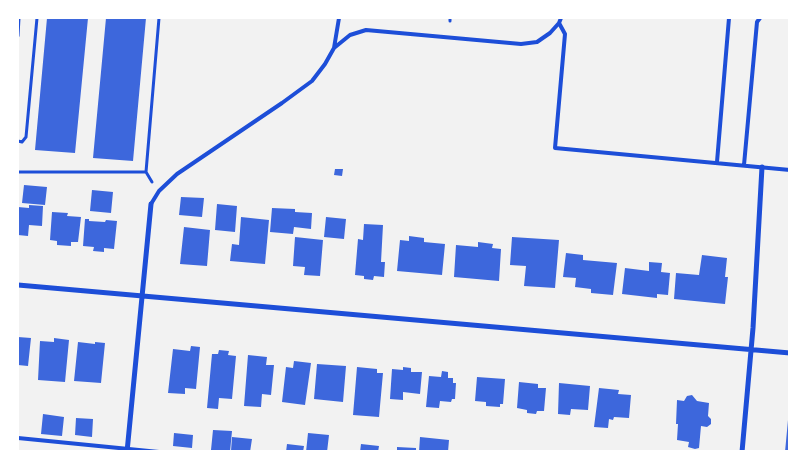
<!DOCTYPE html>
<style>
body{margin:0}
#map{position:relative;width:807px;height:469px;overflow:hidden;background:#f2f2f2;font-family:"Work Sans",sans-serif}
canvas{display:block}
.frame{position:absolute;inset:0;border:19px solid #fff;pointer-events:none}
</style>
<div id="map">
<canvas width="807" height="469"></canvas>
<div class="frame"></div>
</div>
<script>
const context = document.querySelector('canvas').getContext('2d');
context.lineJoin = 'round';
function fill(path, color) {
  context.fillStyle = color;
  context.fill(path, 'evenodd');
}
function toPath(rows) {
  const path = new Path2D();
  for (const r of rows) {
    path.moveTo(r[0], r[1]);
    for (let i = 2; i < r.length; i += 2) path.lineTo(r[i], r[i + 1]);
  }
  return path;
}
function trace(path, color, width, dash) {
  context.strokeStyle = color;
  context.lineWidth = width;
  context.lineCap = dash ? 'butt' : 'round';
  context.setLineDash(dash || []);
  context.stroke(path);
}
fill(toPath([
 [47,18,88,18,75,153,35,150],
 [106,18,146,18,133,161,93,158],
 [335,169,343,169,342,176,334,175],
 [24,185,47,187,45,205,22,203],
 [92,190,113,192,111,213,90,211],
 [181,197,204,198,202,217,179,215],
 [217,204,237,206,235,232,215,230],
 [29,205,43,206,42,226,29,225,28,236,18,235,18,207,29,208],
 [272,208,295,209,295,212,312,213,311,229,294,227,293,234,270,232],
 [52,212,68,213,67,216,81,217,78,242,71,242,71,246,57,245,57,241,50,240],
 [241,217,269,220,265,264,230,261,232,244,239,245],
 [326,217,346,219,344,239,324,237],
 [85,219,89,219,89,221,105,222,106,220,117,221,114,249,104,248,104,252,93,251,94,247,83,246],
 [364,224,383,225,381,262,385,262,384,277,374,276,373,280,364,279,364,276,355,275,358,239,363,240],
 [184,227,210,230,207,266,180,264],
 [409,236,424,238,424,242,445,244,442,275,397,271,400,240,409,241],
 [295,237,323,240,320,276,304,275,305,267,293,266],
 [512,237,559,240,555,288,524,286,526,266,510,265],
 [478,242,493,244,492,248,501,249,499,281,454,277,456,245,478,247],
 [566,253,583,255,583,260,617,263,613,295,591,293,591,289,575,287,576,278,563,277],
 [702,255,727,258,725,277,728,277,725,304,674,299,676,273,699,275],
 [649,262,662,263,661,272,670,273,668,295,657,294,657,298,622,294,625,268,649,271],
 [18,337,31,338,28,366,18,365],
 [54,338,69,340,65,382,38,380,40,341,54,342],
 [78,342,95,344,95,342,105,343,101,383,74,381],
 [191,346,200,347,196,389,185,388,185,394,168,393,173,349,190,351],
 [219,350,229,351,228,355,236,356,232,399,219,398,218,409,207,408,212,354,218,354],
 [248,355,267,357,266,365,274,365,271,395,262,394,261,407,244,406],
 [294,361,311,363,305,405,282,402,286,367,293,368],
 [317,364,346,366,343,402,314,399],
 [357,367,377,369,377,373,383,373,379,417,353,415],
 [403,367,411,368,411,372,422,372,420,394,403,392,403,400,390,399,392,369,403,370],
 [442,371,448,372,448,378,453,378,453,383,456,383,455,399,452,399,451,402,440,401,439,408,426,407,429,376,441,377],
 [477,377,505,379,503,404,500,404,500,407,486,406,486,402,475,401],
 [519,382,538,384,538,388,546,388,544,411,537,411,536,414,527,413,527,410,517,408],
 [559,383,590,386,588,410,571,409,570,415,558,414],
 [599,388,619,390,618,394,631,395,629,418,614,417,613,420,609,419,608,428,594,427],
 [692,395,697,401,709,403,708,416,711,419,711,424,707,427,701,426,699,448,695,449,688,447,689,442,677,440,678,424,676,424,677,400,684,401,687,396],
 [43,414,64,417,62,436,41,434],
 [76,418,93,419,92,437,75,435],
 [788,420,790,420,790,452,785,452],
 [213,430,232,431,230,452,211,450],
 [174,433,193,435,192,448,173,446],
 [308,433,329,435,327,452,306,452],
 [232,437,252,439,250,452,231,451],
 [420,437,449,440,448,452,419,452],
 [287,444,304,446,303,452,286,452],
 [361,444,379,446,378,452,360,452],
 [397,447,416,448,416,452,397,452]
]), '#3d67dc');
trace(toPath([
 [450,21,450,18],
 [18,36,19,18],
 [18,141,22,142,26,137,37,18],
 [18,172,146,172],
 [152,182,146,172,159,18]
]), '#1d4ed8', 3);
trace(toPath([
 [559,23,565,34,555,148,790,170],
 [334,48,350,35,366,30,521,44,537,42,550,33,559,23,561,18],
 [717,162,729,18],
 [744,165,757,22,760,18],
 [151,204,159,191,177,174,282,103,312,81,325,64,334,48,339,18],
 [18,438,159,452]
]), '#1d4ed8', 4);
trace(toPath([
 [18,285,790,353],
 [127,452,151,204],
 [742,452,753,328,762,167]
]), '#1d4ed8', 5);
</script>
